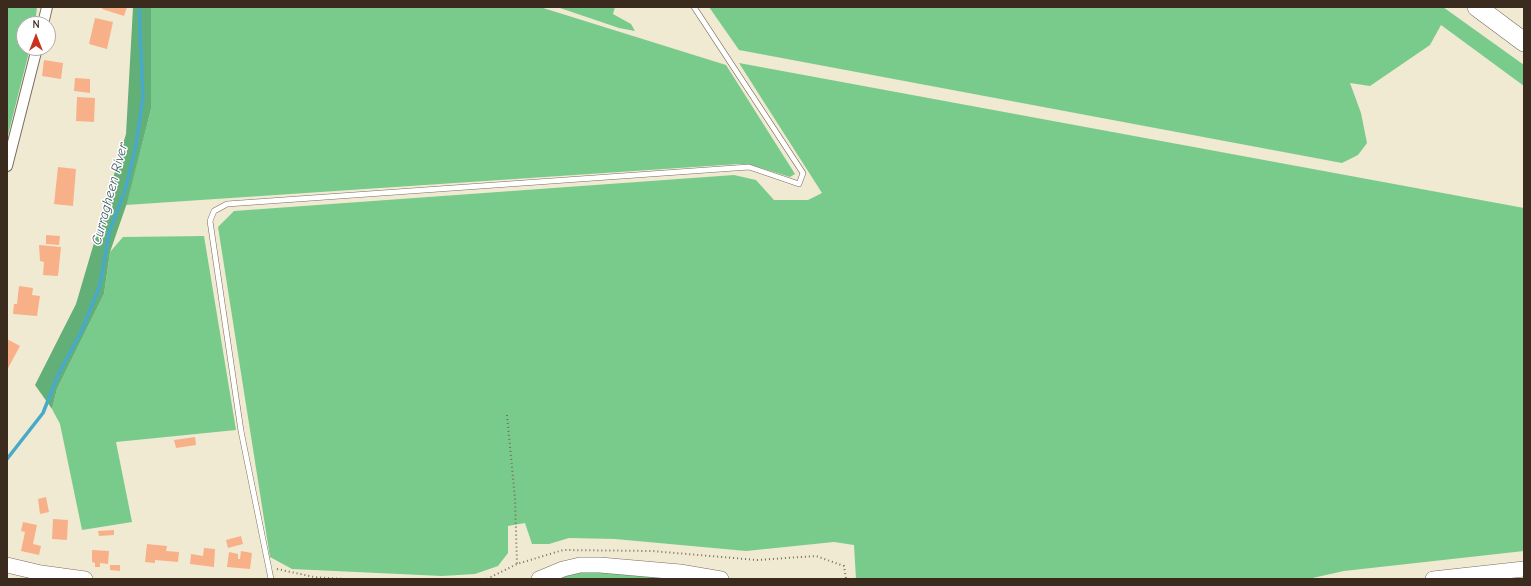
<!DOCTYPE html>
<style>
body{margin:0}
#map{position:relative;width:1531px;height:586px;overflow:hidden;background:#f0ead3;font-family:"Comic Neue",sans-serif}
canvas{display:block}
.frame{position:absolute;inset:0;border:8px solid #3b2a1e;pointer-events:none}
.north{position:absolute;left:16px;top:16px;width:40px;height:40px;box-sizing:border-box;background:#fff;border:1px solid #b1aaa5;border-radius:50%;rotate:0deg;font-size:11px;font-weight:700;line-height:16px;text-align:center;color:#3b2a1e}
.north::after{content:'';display:block;margin:auto;width:14px;height:18px;background:#c8321e;clip-path:polygon(50% 0,100% 100%,50% 72%,0 100%)}
</style>
<div id="map">
<canvas width="1531" height="586"></canvas>
<div class="frame"></div>
<div class="north">N</div>
</div>
<script>
const context = document.querySelector('canvas').getContext('2d');
context.lineJoin = 'round';
function fill(path, color) {
  context.fillStyle = color;
  context.fill(path, 'evenodd');
}
function toPath(rows) {
  const path = new Path2D();
  for (const r of rows) {
    path.moveTo(r[0], r[1]);
    for (let i = 2; i < r.length; i += 2) path.lineTo(r[i], r[i + 1]);
  }
  return path;
}
function trace(path, color, width, dash) {
  context.strokeStyle = color;
  context.lineWidth = width;
  context.lineCap = dash ? 'butt' : 'round';
  context.setLineDash(dash || []);
  context.stroke(path);
}
function write(font, color, halo, rows, align = 'center') {
  context.font = font + ' "Comic Neue",sans-serif';
  context.lineWidth = 3;
  context.setLineDash([]);
  context.textBaseline = 'middle';
  context.strokeStyle = halo;
  context.fillStyle = color;
  for (const [text, x, y, turn = 0] of rows) {
    context.save();
    context.translate(x, y);
    context.rotate((+turn || 0) * Math.PI / 180);
    context.textAlign = isNaN(turn) ? turn : align;
    if (halo) context.strokeText(text, 0, 0);
    context.fillText(text, 0, 0);
    context.restore();
  }
}
fill(toPath([
 [7,7,37,7,35,24,24,24,24,48,30,48,7,139],
 [151,7,540,7,726,65,795,174,790,177,751,165,739,164,126,205,151,109],
 [557,7,615,7,613,14,631,24,635,31,619,28],
 [709,7,1443,7,1524,65,1524,86,1441,25,1430,45,1370,86,1350,83,1361,113,1367,143,1358,155,1342,163,739,50],
 [739,63,1524,208,1524,551,1344,571,1308,579,856,579,854,545,834,542,746,551,615,539,569,538,549,544,532,544,525,523,508,526,508,553,498,566,475,574,442,576,292,569,270,557,218,227,234,211,734,175,756,180,774,200,808,200,822,193],
 [204,236,236,430,116,442,132,522,82,530,60,424,52,409,57,389,104,294,110,252,123,237],
 [591,570,684,579,553,579]
]), '#79cb8c');
fill(toPath([
 [133,7,151,7,151,109,127,203,110,252,104,294,57,389,52,409,35,385,76,304,126,134]
]), '#62af78');
trace(toPath([
 [7,459,43,413,58,375,82,330,100,285,109,233,126,187,136,145,143,97,139,7]
]), '#48aac8', 3.5);
fill(toPath([
 [103,7,127,7,124,16,102,9],
 [95,18,113,22,107,49,89,44],
 [44,60,63,63,61,79,42,76],
 [75,78,90,79,90,93,74,91],
 [77,97,95,98,94,122,76,121],
 [58,167,76,169,73,206,54,204],
 [46,235,60,236,59,245,46,244],
 [39,245,61,247,58,276,43,275,44,262,40,261],
 [19,286,33,288,32,295,40,296,37,316,13,314,14,304,17,304],
 [7,339,20,346,7,370],
 [195,437,196,445,176,448,174,440],
 [46,497,49,512,40,514,38,499],
 [53,519,68,520,67,540,52,539],
 [23,522,37,525,33,544,41,546,39,555,21,551,25,532,21,531],
 [114,530,114,535,99,536,98,531],
 [241,536,243,544,228,548,226,540],
 [147,544,167,546,166,551,179,552,178,562,155,560,155,563,145,562],
 [204,548,215,549,214,567,190,564,191,554,203,556],
 [92,550,109,551,108,564,100,563,100,567,95,567,95,563,92,562],
 [241,551,252,553,250,569,227,567,229,552,238,554,238,559,240,559],
 [110,565,120,565,120,571,110,570]
]), '#f8b088');
const lane = toPath([
 [271,579,241,431,210,221,214,211,227,204,749,167,799,184,803,173,694,7]
]);
const street = toPath([
 [43,24,47,7],
 [7,166,37,48]
]);
const secondary = toPath([
 [7,565,41,573,85,579],
 [539,579,563,569,580,565,600,565,680,572,721,579],
 [1433,579,1524,569]
]);
const highway = toPath([
 [1477,7,1524,42]
]);
trace(lane, '#7a6d5d', 6);
trace(street, '#7a6d5d', 12);
trace(secondary, '#7a6d5d', 16);
trace(highway, '#7a6d5d', 20);
trace(toPath([
 [507,415,515,499,517,564],
 [277,569,314,577,344,579],
 [487,579,517,564,563,550,652,551,757,560,816,556,844,566,846,579]
]), '#7a6d5d', 2, [1, 3]);
trace(lane, '#fff', 5);
trace(street, '#fff', 10);
trace(secondary, '#fff', 15);
trace(highway, '#fff', 19);
write('italic 14px', '#405d62', '#fff', [
 ["Curragheen River",110,194,-75]
]);
</script>
